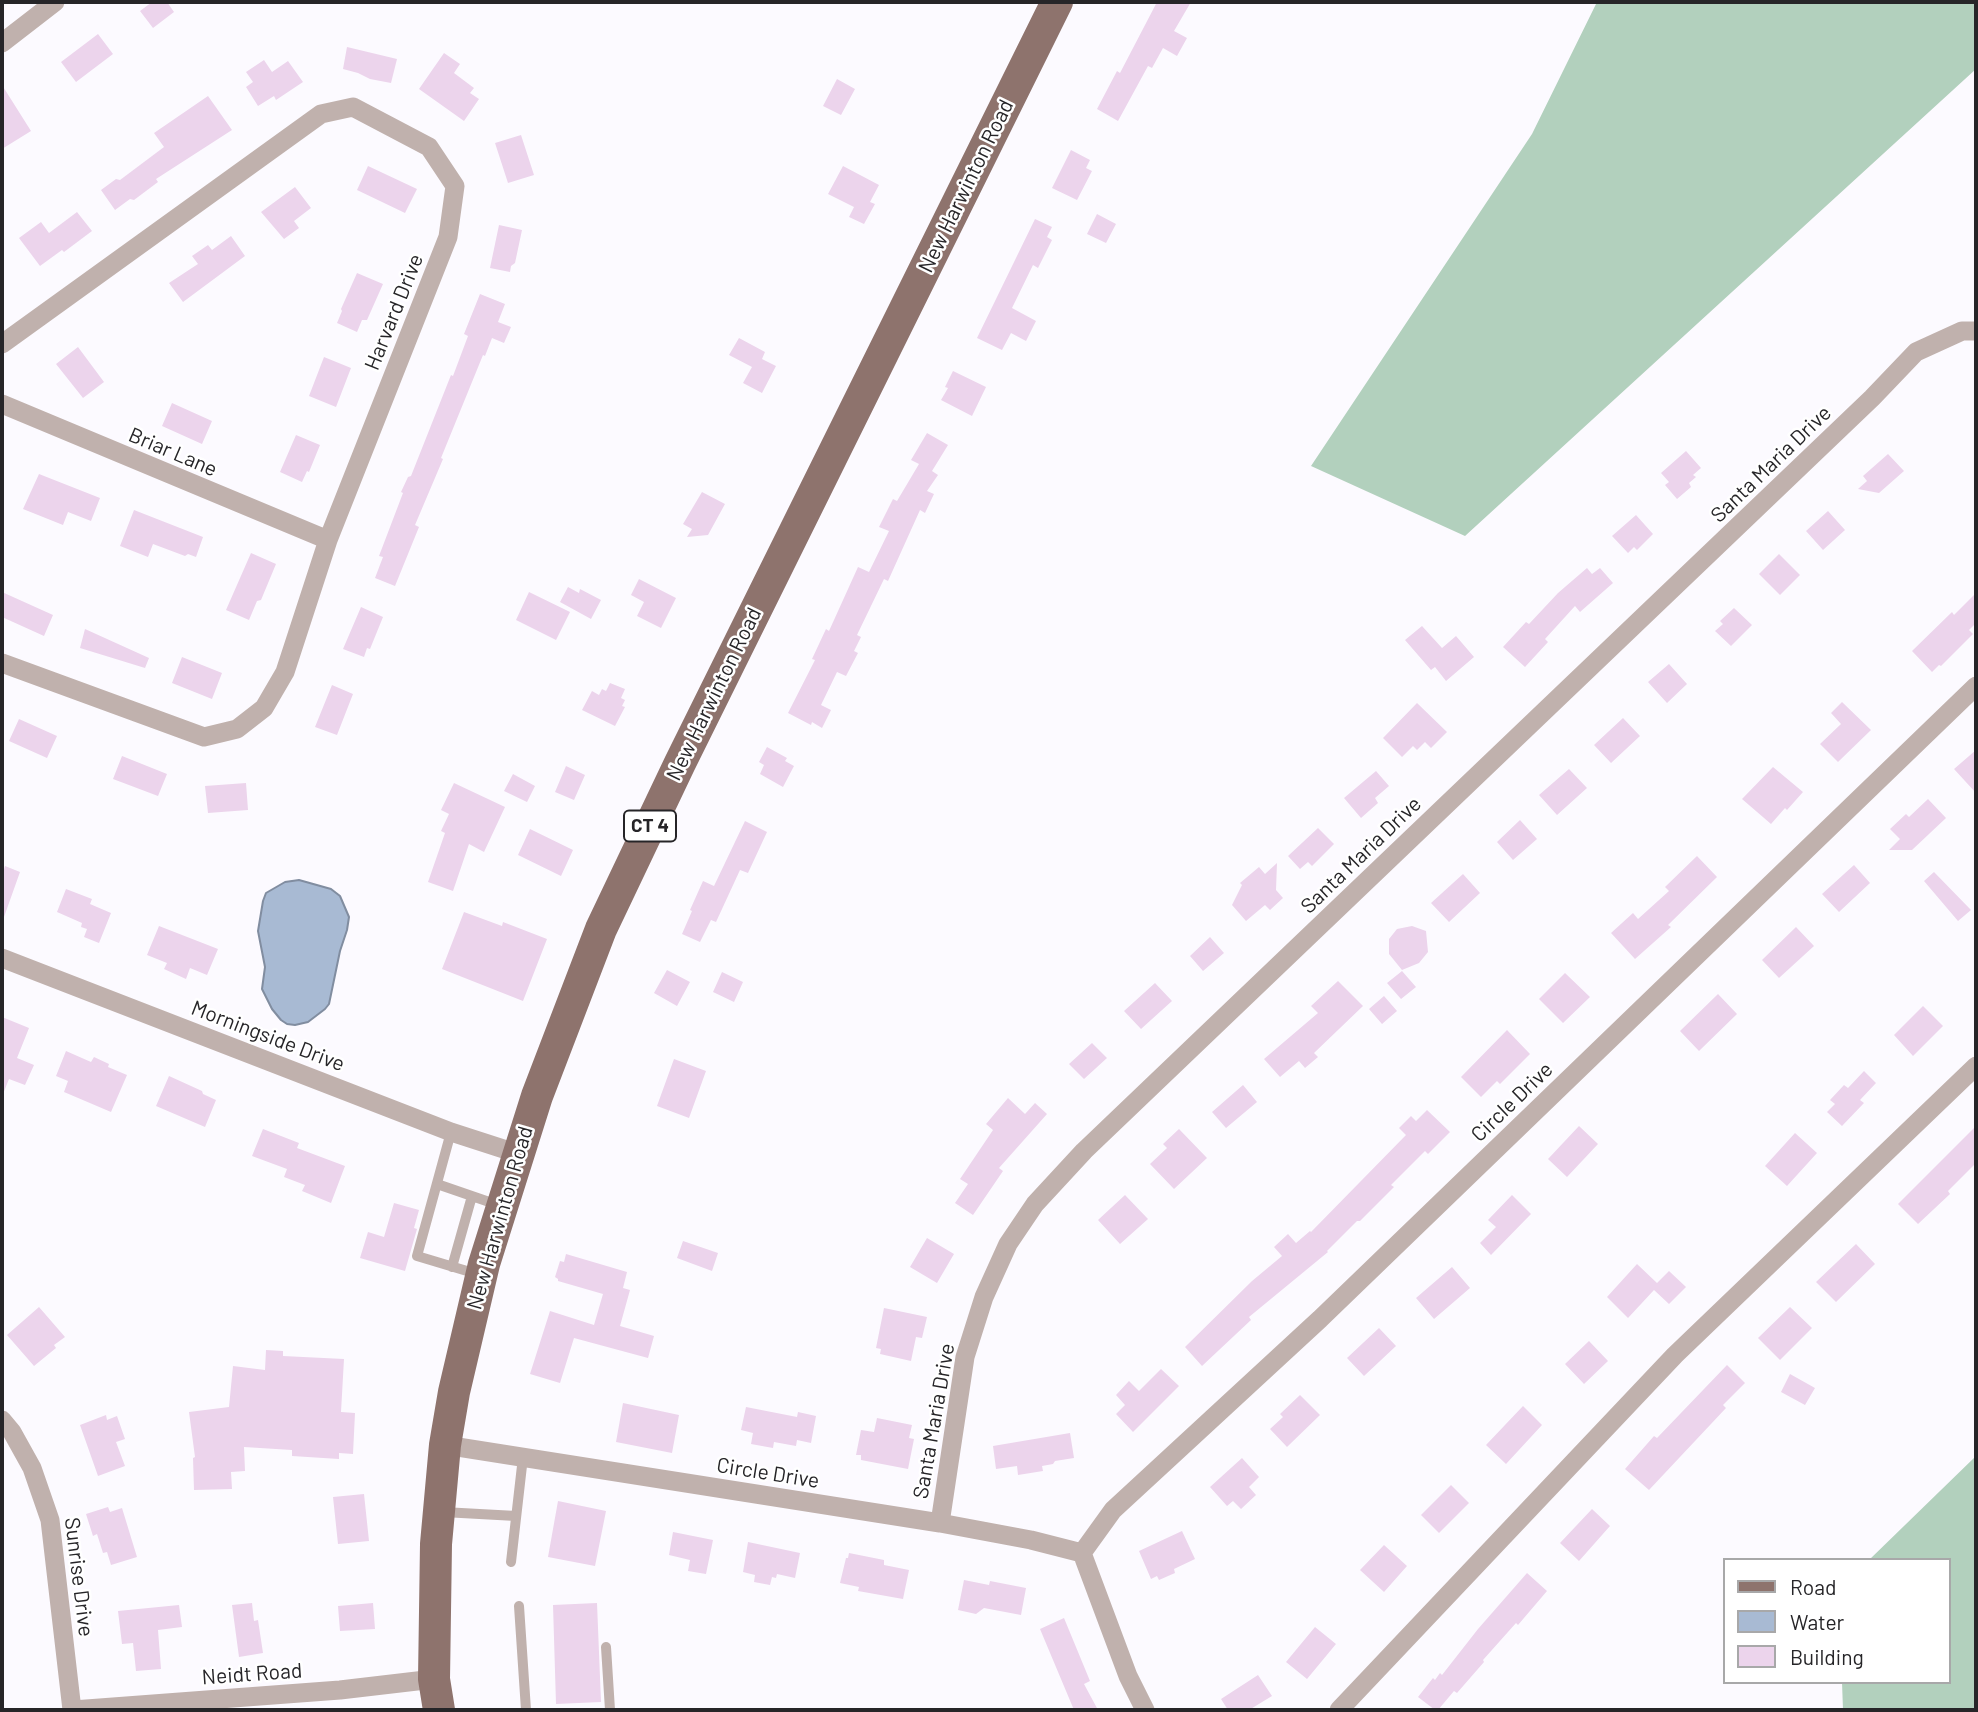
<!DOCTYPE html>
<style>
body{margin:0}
#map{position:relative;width:1978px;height:1712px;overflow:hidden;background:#fcfaff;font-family:Barlow,sans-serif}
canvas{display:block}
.frame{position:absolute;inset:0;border:4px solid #262528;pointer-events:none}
.legend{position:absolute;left:1723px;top:1558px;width:228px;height:126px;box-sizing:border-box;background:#fff;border:2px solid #a8a8a9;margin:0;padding:9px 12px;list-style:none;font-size:21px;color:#262528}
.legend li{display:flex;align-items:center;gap:14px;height:35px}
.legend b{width:35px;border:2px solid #a8a8a9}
</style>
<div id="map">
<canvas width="1978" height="1712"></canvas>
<div class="frame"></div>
<ul class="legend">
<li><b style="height:9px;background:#8e736d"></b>Road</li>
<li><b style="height:19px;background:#a8bad3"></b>Water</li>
<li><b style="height:19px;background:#ecd4ec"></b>Building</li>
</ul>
</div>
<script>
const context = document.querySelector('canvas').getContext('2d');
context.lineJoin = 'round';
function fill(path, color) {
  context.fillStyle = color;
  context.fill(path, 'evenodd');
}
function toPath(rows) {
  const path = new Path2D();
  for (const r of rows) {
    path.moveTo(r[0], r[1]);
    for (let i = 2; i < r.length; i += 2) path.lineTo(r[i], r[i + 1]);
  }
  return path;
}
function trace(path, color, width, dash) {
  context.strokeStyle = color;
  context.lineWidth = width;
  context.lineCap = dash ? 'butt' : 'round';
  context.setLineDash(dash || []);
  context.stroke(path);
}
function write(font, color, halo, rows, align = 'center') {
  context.font = font + ' Barlow,sans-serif';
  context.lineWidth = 5;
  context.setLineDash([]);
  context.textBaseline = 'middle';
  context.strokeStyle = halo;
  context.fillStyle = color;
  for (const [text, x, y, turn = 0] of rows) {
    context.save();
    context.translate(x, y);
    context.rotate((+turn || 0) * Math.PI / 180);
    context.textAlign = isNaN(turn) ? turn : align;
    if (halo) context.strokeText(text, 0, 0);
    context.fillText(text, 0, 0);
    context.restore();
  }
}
fill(toPath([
 [1597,2,1976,2,1976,69,1465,536,1311,466,1532,134],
 [1976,1456,1976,1710,1843,1710,1842,1682,1948,1682,1948,1560,1869,1560]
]), '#b2d0bd');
const water = toPath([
 [299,880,331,889,340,896,349,917,347,930,340,951,329,1004,325,1009,308,1022,295,1025,287,1024,281,1020,272,1009,262,989,265,967,258,931,263,901,266,893,285,882,299,880]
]);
fill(water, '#a8bad3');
trace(water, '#818da0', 2);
fill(toPath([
 [152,2,167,2,174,12,153,28,140,11],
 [1157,2,1191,2,1174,31,1187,38,1177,56,1163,48,1152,68,1148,66,1118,121,1097,109,1117,71,1120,73],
 [98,34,113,54,76,82,61,62],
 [347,47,397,59,391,83,370,79,358,73,343,69],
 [444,53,460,64,454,73,474,88,470,93,479,99,464,121,419,89],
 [264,60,272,72,288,61,303,82,276,100,274,96,258,106,246,87,253,82,246,72],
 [837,79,855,89,841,115,823,106],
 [2,85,31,131,2,149],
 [208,96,232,130,156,179,158,182,134,200,130,199,115,210,101,190,116,179,120,180,164,147,154,133],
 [521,135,534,175,508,183,495,143],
 [1071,150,1090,160,1086,168,1092,171,1077,200,1052,188],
 [368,166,417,189,405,213,357,190],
 [843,166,879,185,870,202,875,204,864,224,849,217,854,207,828,194],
 [295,187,311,208,294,221,299,228,284,239,261,212],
 [77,212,92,231,64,252,62,250,40,266,19,238,41,222,49,233],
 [1097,214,1116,224,1106,243,1087,234],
 [1035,219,1052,227,1047,237,1052,240,1038,268,1033,265,1012,308,1036,321,1026,341,1011,333,1002,350,977,338],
 [499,225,522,230,515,263,511,266,510,272,490,268],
 [231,236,245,256,183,302,169,283,198,264,192,256,208,245,212,250],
 [357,273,383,284,367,320,362,320,357,332,337,323,342,311,341,309],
 [480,294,505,304,498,322,511,327,504,343,492,338,485,356,483,355,441,458,443,459,415,525,419,527,395,586,375,578,383,557,379,556,403,493,401,492,408,477,411,476,451,375,453,376,468,336,464,334],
 [739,338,765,352,762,359,776,366,762,393,743,383,752,367,729,355],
 [78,347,104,382,83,398,56,364],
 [324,357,351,368,336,407,309,396],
 [953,371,986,387,972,416,941,400,948,388,945,387],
 [172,403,212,421,202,444,162,426],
 [927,433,948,445,932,471,938,475,927,491,934,494,925,513,920,510,888,581,884,579,857,635,861,637,854,651,858,653,846,676,837,672,821,705,831,710,822,728,812,722,811,725,788,713,815,660,812,659,826,629,829,631,858,567,869,572,889,531,879,527,893,499,897,501,919,464,911,460],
 [296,435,320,445,309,472,307,471,302,482,280,472],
 [1686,451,1701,468,1693,475,1696,477,1689,483,1691,487,1677,499,1665,485,1669,482,1661,473],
 [1888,454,1904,471,1879,493,1858,489,1867,481,1863,476],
 [39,474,100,498,91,521,68,512,63,525,23,509],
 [702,492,725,504,708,535,687,537,692,529,683,524],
 [134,510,203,537,196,557,188,554,185,556,153,544,148,557,120,546],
 [1828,511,1845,530,1823,550,1806,531],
 [1636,515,1653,534,1637,550,1634,547,1628,553,1612,536],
 [251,553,276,564,261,600,257,601,249,620,226,610],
 [1779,554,1800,575,1780,595,1759,574],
 [1587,568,1592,574,1600,568,1613,583,1580,612,1575,606,1545,639,1548,642,1525,667,1503,647,1526,622,1529,624,1558,593],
 [639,579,676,598,661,628,637,616,644,602,631,595],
 [568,587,579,593,580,589,601,600,591,619,560,602],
 [2,592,53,615,44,636,2,617],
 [529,592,570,612,556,640,516,620],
 [1976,593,1976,623,1969,630,1973,634,1941,666,1939,665,1932,672,1912,651,1952,612,1954,615],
 [361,607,383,617,370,649,367,648,364,657,343,649],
 [1734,608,1752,625,1731,646,1715,631,1723,624,1720,621],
 [1422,626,1442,648,1456,636,1474,657,1446,681,1435,667,1431,670,1405,640],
 [85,629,149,658,145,668,80,648],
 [182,657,222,673,212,699,172,683],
 [1669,664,1687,684,1667,703,1648,682],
 [610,683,625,689,621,698,625,700,622,706,625,707,615,726,582,710,592,691,599,695,602,689,606,691],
 [332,685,353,694,337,735,315,727],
 [1842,702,1871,730,1838,762,1820,744,1841,724,1831,713],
 [1417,703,1447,732,1431,748,1425,742,1417,750,1413,746,1402,757,1383,738],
 [1623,718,1640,736,1611,763,1594,745],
 [19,719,57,736,47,758,9,741],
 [767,747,787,758,785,761,794,766,783,787,760,774,764,765,759,762],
 [1976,750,1976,793,1954,769],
 [122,756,167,774,158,796,113,779],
 [566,766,585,775,574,800,555,792],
 [1773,767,1803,792,1787,810,1785,808,1771,824,1742,799],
 [1569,769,1587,788,1557,815,1539,795],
 [1376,771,1389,786,1375,798,1378,803,1361,818,1344,798],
 [513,774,535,786,527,802,504,791],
 [246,783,248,810,208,813,205,786],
 [454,783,505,807,484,852,469,844,453,891,428,882,445,833,441,831,449,814,441,810],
 [1928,799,1946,818,1912,850,1889,850,1900,839,1890,829,1906,814,1909,817],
 [1520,820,1537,839,1513,860,1497,842],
 [745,821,767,832,748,873,740,870,716,922,711,920,700,942,682,934,692,911,690,910,703,881,714,886],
 [1318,828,1334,844,1312,866,1308,862,1300,869,1288,856],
 [530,829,573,850,561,876,518,855],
 [1697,856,1717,877,1668,925,1671,927,1635,959,1611,933,1633,913,1638,919,1669,891,1665,887],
 [1277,863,1276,890,1283,898,1270,910,1265,905,1246,921,1232,905,1242,885,1240,883,1259,867,1265,874],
 [1854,865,1870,883,1839,912,1822,894],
 [5,866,20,872,4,917,2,917,2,876],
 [1934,872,1971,910,1958,921,1924,881],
 [1463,874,1480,893,1449,922,1431,903],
 [66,889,92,899,90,904,111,913,99,943,84,937,87,929,81,927,82,923,57,912],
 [464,912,502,926,503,922,547,939,523,1001,442,969],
 [159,926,218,949,207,975,190,968,186,979,164,969,167,963,147,955],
 [1412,926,1426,931,1428,952,1419,963,1402,970,1389,954,1389,939,1397,929],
 [1796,927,1814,946,1779,978,1762,960],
 [1210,937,1224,953,1203,971,1190,956],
 [667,970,690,982,677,1006,654,993],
 [1402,971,1416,987,1401,999,1387,983],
 [722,972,743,982,734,1002,713,992],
 [1565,973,1590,997,1563,1023,1539,999],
 [1338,981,1363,1006,1314,1053,1318,1057,1305,1068,1299,1061,1280,1077,1264,1059,1318,1013,1311,1006],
 [1155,983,1172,1001,1141,1029,1124,1011],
 [1718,994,1737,1014,1699,1051,1680,1031],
 [1384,996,1397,1011,1382,1024,1369,1009],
 [1923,1006,1943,1026,1913,1056,1894,1035],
 [2,1017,29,1028,17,1058,34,1065,25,1085,9,1079,3,1094],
 [1507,1030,1530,1054,1500,1084,1497,1081,1481,1097,1461,1077],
 [1092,1043,1107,1058,1084,1079,1069,1064],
 [66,1051,91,1062,94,1057,109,1064,108,1067,127,1075,111,1112,64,1092,68,1081,56,1076],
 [674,1059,706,1071,689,1118,657,1106],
 [1864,1071,1876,1083,1860,1100,1864,1103,1842,1126,1827,1112,1835,1104,1830,1100,1844,1085,1848,1088],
 [169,1076,202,1091,203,1094,216,1100,205,1127,156,1106],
 [1243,1085,1257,1102,1226,1128,1212,1112],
 [1008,1098,1025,1114,1035,1103,1047,1114,999,1168,1003,1171,973,1215,955,1203,968,1184,960,1179,993,1130,986,1124],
 [1427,1110,1450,1132,1428,1154,1425,1151,1391,1185,1394,1187,1360,1221,1357,1221,1327,1251,1328,1252,1249,1317,1251,1320,1202,1366,1185,1347,1252,1281,1282,1256,1274,1247,1288,1234,1296,1243,1310,1231,1311,1232,1406,1135,1399,1128,1411,1116,1416,1121],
 [1579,1126,1598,1144,1567,1177,1548,1159],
 [1976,1126,1976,1163,1948,1191,1950,1194,1918,1224,1898,1204],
 [263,1129,299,1143,297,1148,345,1166,331,1203,302,1191,305,1185,284,1177,287,1169,252,1156],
 [1179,1129,1207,1158,1174,1189,1150,1164,1167,1148,1163,1144],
 [1795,1133,1817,1153,1787,1186,1765,1166],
 [1125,1195,1148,1219,1120,1244,1098,1220],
 [1512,1195,1531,1214,1491,1255,1480,1243,1496,1227,1488,1220],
 [394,1203,419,1210,414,1228,417,1229,405,1271,360,1258,368,1232,384,1237],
 [927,1238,954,1254,937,1283,910,1267],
 [683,1241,718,1253,712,1271,677,1258],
 [1856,1244,1875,1264,1836,1302,1816,1282],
 [566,1254,627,1272,623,1288,630,1290,620,1326,654,1336,648,1358,574,1338,560,1383,530,1374,550,1311,594,1325,603,1294,558,1281,558,1279,555,1277,560,1261,564,1262],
 [1637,1264,1657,1283,1669,1271,1686,1287,1669,1304,1654,1290,1628,1318,1607,1297],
 [1452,1267,1470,1288,1434,1319,1416,1298],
 [39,1307,65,1337,54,1345,56,1348,34,1366,7,1335],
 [1790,1307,1812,1328,1780,1360,1758,1338],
 [884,1308,927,1317,922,1338,916,1337,911,1361,880,1354,881,1349,876,1348],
 [1379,1328,1396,1346,1364,1376,1347,1358],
 [1589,1341,1608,1361,1584,1384,1565,1364],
 [266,1350,283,1351,283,1356,344,1359,341,1412,355,1413,353,1454,339,1453,339,1459,292,1456,292,1450,244,1447,245,1471,231,1472,232,1489,194,1490,193,1458,195,1457,189,1412,229,1407,233,1366,265,1370],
 [1727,1365,1745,1383,1723,1405,1726,1408,1649,1490,1625,1469,1654,1436,1657,1438],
 [1161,1369,1179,1386,1133,1432,1116,1414,1125,1405,1116,1395,1129,1381,1139,1391],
 [1790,1374,1815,1388,1805,1405,1781,1392],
 [1300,1395,1320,1415,1287,1447,1270,1429,1283,1417,1280,1414],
 [623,1403,679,1415,672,1453,616,1442],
 [1523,1406,1542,1425,1506,1464,1486,1445],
 [746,1407,797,1417,798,1412,816,1416,811,1443,797,1440,796,1446,774,1442,773,1448,751,1444,753,1433,741,1430],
 [106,1415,107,1420,117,1416,125,1439,116,1442,125,1466,98,1476,80,1425],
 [877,1418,912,1425,909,1438,914,1439,908,1469,861,1460,861,1455,856,1455,861,1430,874,1432],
 [1070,1433,1074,1458,1055,1461,1053,1464,1042,1466,1043,1471,1018,1475,1017,1466,996,1469,993,1446],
 [1242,1458,1259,1477,1249,1487,1256,1495,1241,1509,1233,1501,1227,1506,1210,1487],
 [1451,1485,1469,1503,1439,1533,1421,1515],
 [364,1494,369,1541,338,1544,333,1497],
 [558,1501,606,1511,595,1566,548,1557],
 [108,1507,110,1512,122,1508,137,1557,111,1565,107,1552,103,1553,97,1534,93,1536,86,1514],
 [1592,1509,1610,1526,1579,1561,1560,1543],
 [1182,1531,1195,1559,1174,1569,1175,1573,1159,1580,1157,1576,1151,1579,1139,1551],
 [673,1532,713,1540,706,1574,688,1571,690,1560,669,1555],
 [748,1542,800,1553,795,1578,777,1574,776,1578,772,1577,770,1585,754,1582,755,1575,743,1572],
 [1384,1545,1407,1566,1384,1592,1360,1570],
 [849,1553,884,1560,884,1565,909,1570,903,1599,858,1591,859,1587,840,1583,846,1558,848,1558],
 [1527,1573,1547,1591,1518,1625,1516,1623,1483,1660,1484,1662,1457,1693,1454,1691,1438,1710,1435,1710,1418,1697,1433,1678,1435,1680,1440,1673,1442,1675,1478,1629],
 [964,1580,989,1585,990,1581,1026,1588,1021,1615,984,1608,976,1614,958,1610],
 [252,1603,254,1621,258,1620,263,1653,239,1657,232,1605],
 [373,1603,375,1629,340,1631,338,1606],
 [597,1603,601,1702,556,1704,553,1605],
 [179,1605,182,1627,158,1630,161,1669,136,1671,133,1643,122,1644,118,1611],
 [1064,1618,1090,1681,1084,1684,1098,1710,1074,1710,1040,1629],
 [1315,1627,1336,1644,1307,1679,1286,1662],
 [1258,1675,1272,1696,1249,1710,1228,1710,1221,1699]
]), '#ecd4ec');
trace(toPath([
 [451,1132,417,1256,477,1274],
 [437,1184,498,1205],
 [452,1267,472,1196],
 [443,1512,516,1516],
 [511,1562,523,1457],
 [519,1606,526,1710],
 [606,1647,610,1710]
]), '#c0b1ad', 10);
trace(toPath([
 [2,43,55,2],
 [2,344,321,114,353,107,429,147,455,186,448,237,328,540,285,672,264,708,237,729,204,737,2,663],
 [2,404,328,540],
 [2,958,451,1132,519,1154],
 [2,1420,12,1432,32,1468,50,1520,72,1710],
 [445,1445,940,1523,1031,1540,1082,1553,1128,1676,1145,1710],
 [940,1523,965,1357,984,1297,1008,1244,1035,1204,1084,1151,1872,398,1916,352,1962,331,1976,331],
 [1082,1553,1113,1510,1320,1319,1976,686],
 [73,1710,340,1690,434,1679],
 [1339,1710,1675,1355,1976,1066]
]), '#c0b1ad', 19);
trace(toPath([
 [439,1710,434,1679,436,1544,445,1445,454,1392,484,1264,537,1096,601,929,680,763,1057,2]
]), '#8e736d', 32);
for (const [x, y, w] of [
 [650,826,52]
]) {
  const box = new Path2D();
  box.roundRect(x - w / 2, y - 15.5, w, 31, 5);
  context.fillStyle = '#fff';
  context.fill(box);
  trace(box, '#262528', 2);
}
write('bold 19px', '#262528', null, [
 ["CT 4",650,826]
]);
write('21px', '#262528', '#fff', [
 ["New Harwinton Road",966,186,-64],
 ["Harvard Drive",394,312,-68],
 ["Briar Lane",173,452,23],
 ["Santa Maria Drive",1771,464,-44],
 ["New Harwinton Road",714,694,-64],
 ["Santa Maria Drive",1361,855,-44],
 ["Morningside Drive",268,1036,21],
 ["Circle Drive",1512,1102,-44],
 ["New Harwinton Road",500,1218,-74],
 ["Santa Maria Drive",934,1421,-80],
 ["Circle Drive",768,1473,9],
 ["Sunrise Drive",79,1577,83],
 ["Neidt Road",252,1674,-4]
]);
</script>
